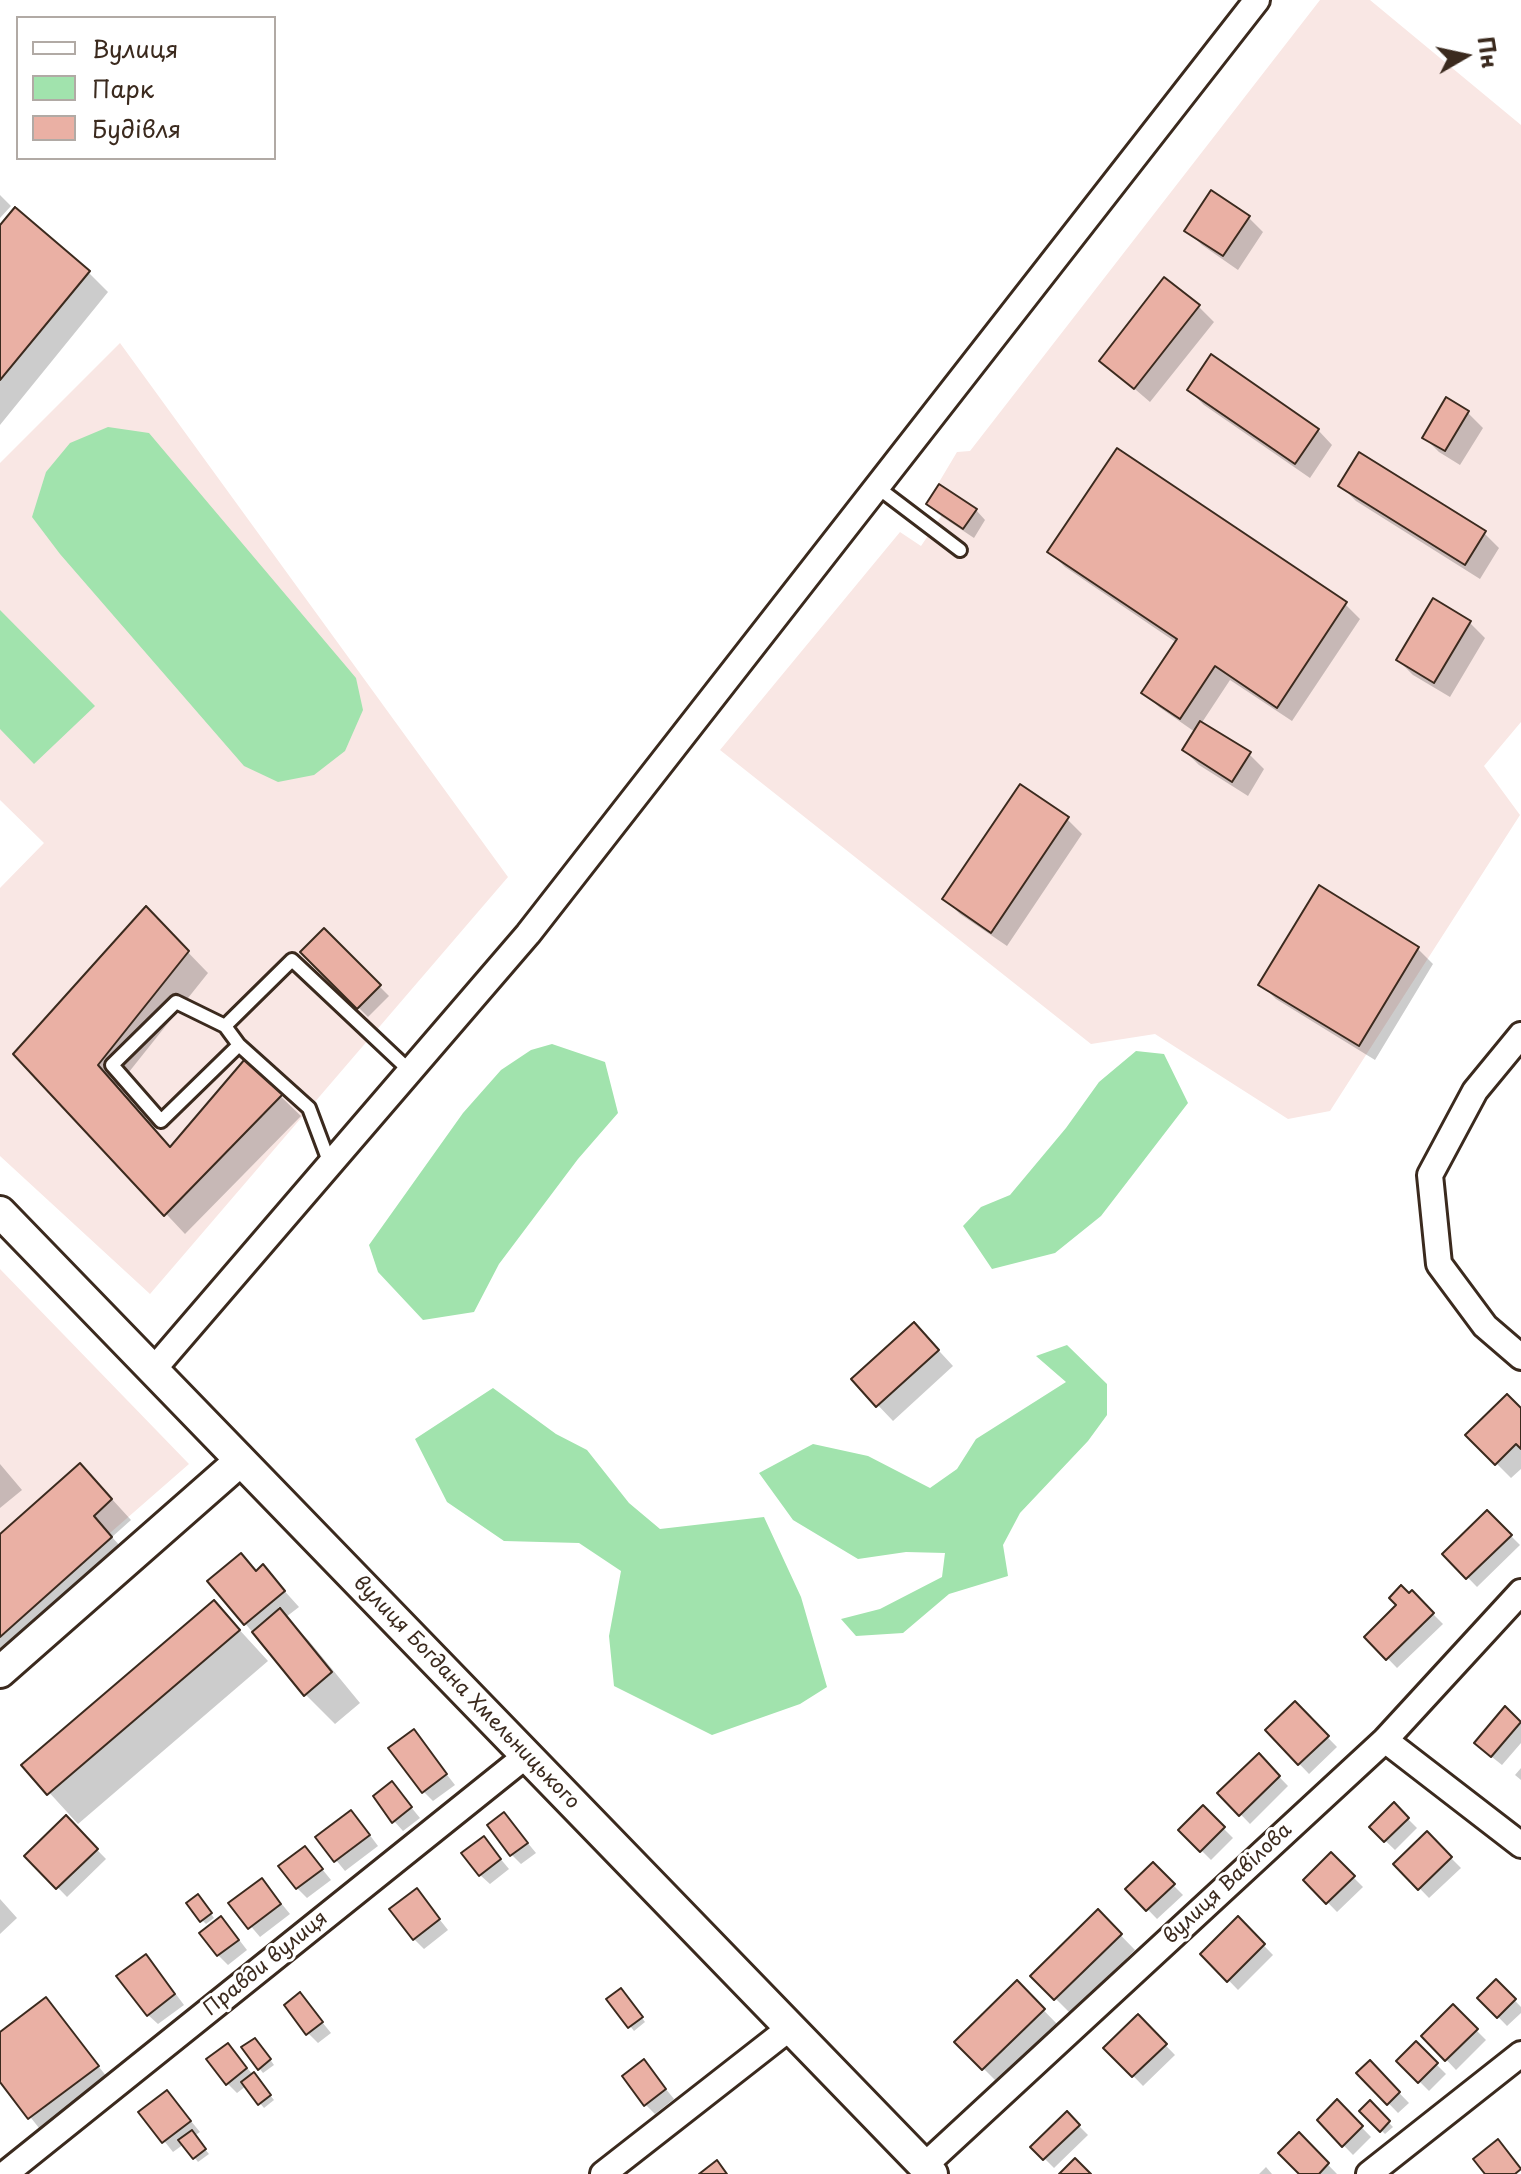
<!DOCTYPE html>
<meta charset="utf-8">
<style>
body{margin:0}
#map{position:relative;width:1521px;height:2174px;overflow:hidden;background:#fff;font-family:"Playpen Sans",sans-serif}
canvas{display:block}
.legend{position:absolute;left:16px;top:16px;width:260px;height:144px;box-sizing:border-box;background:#fff;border:2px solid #b1aaa5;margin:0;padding:10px 14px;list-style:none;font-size:24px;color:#3b2a1e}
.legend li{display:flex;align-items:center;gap:16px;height:40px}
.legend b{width:40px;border:2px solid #b1aaa5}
.north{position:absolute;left:1425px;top:16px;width:80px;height:80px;-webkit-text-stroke:6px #fff;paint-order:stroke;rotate:81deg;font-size:22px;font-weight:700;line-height:32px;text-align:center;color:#3b2a1e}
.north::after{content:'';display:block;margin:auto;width:28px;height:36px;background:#3b2a1e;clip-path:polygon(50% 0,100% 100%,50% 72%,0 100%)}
</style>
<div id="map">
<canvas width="1521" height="2174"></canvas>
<ul class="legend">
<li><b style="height:10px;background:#fff"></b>Вулиця</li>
<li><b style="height:22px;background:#a1e3ad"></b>Парк</li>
<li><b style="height:22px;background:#eab0a4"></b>Будівля</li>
</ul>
<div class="north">Пн</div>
</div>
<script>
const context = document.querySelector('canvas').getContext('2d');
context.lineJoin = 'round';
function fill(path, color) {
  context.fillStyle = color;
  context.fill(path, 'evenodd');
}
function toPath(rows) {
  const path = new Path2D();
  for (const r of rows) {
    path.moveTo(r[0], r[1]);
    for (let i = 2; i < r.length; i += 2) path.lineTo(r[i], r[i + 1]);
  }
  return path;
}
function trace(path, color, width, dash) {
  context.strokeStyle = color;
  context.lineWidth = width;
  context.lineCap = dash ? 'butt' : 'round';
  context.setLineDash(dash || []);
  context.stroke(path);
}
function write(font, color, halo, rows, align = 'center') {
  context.font = font + ' "Playpen Sans",sans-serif';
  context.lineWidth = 6;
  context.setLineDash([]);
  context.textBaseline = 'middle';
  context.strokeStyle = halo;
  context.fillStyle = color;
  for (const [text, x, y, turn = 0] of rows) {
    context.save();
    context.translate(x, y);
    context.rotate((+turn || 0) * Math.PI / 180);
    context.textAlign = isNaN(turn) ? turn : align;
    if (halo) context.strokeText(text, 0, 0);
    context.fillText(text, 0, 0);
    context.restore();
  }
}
fill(toPath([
 [1320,0,1370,0,1521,125,1521,722,1484,766,1520,815,1330,1111,1288,1119,1155,1034,1091,1044,720,750,900,532,921,546,942,515,926,504,957,452,970,451],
 [120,343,508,877,150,1294,0,1156,0,888,44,843,0,800,0,463],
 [0,1269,189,1464,0,1629]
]), '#f9e7e4');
fill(toPath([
 [108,427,149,433,356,678,363,710,345,751,314,775,278,782,244,766,60,554,32,517,46,472,70,443],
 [0,610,95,706,34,764,0,729],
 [552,1044,605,1062,618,1113,578,1159,499,1264,474,1312,423,1320,378,1272,369,1245,463,1113,501,1070,531,1050],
 [1136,1051,1164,1054,1188,1103,1101,1216,1055,1253,992,1269,963,1226,981,1207,1010,1195,1066,1128,1099,1082],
 [1067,1345,1107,1384,1107,1415,1088,1441,1020,1513,1003,1545,1008,1576,949,1594,903,1633,856,1636,841,1619,880,1609,942,1577,945,1553,906,1552,858,1559,793,1520,759,1473,813,1444,868,1456,930,1488,957,1469,976,1439,1066,1382,1036,1356],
 [493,1388,556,1434,587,1450,629,1503,660,1529,764,1517,801,1597,827,1687,800,1704,712,1735,614,1686,609,1636,621,1571,579,1543,504,1541,447,1502,415,1439]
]), '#a1e3ad');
fill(toPath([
 [0,195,11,206,0,218],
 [1248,217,1263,232,1238,270,1202,245,1187,230],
 [0,228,88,272,108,292,0,425],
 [1199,307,1214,322,1150,402,1101,360],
 [1189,390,1318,430,1332,445,1310,478,1204,405],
 [1468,413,1483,428,1460,465,1439,452,1424,437],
 [1341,486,1484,533,1499,548,1480,579,1356,501],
 [928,504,976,510,985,520,974,538,938,514],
 [1050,552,1345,604,1360,619,1292,721,1230,680,1201,724,1249,754,1264,769,1248,796,1199,765,1184,750,1195,732,1159,707,1144,693,1177,643,1065,567],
 [1434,601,1470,623,1485,638,1450,697,1413,675,1398,660],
 [1067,819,1082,834,1007,946,960,914,945,899],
 [1319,888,1418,949,1433,964,1375,1060,1276,999,1261,984],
 [146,909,208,973,117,1087,172,1149,245,1062,301,1116,185,1234,16,1054],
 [324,931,389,996,368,1017,303,952],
 [929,1340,953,1366,893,1421,854,1380],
 [1521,1410,1521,1469,1511,1478,1468,1435],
 [0,1464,22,1490,0,1508],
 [100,1486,131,1520,112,1537,131,1558,0,1662,0,1537],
 [1487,1512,1520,1545,1477,1587,1445,1554],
 [263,1567,299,1607,286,1617,309,1641,360,1703,335,1724,305,1694,210,1582,257,1572],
 [1412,1593,1443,1624,1397,1668,1367,1637],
 [214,1602,268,1661,78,1824,24,1765],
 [1295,1704,1337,1747,1309,1774,1267,1730],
 [1505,1709,1521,1723,1521,1743,1502,1765,1487,1753],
 [413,1731,455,1785,433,1801,424,1792],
 [1259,1756,1288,1786,1250,1824,1220,1793],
 [1521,1768,1521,1780,1515,1775],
 [392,1784,420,1818,403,1831,394,1821],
 [1394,1805,1417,1828,1395,1850,1371,1827],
 [1203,1808,1233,1838,1211,1860,1181,1830],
 [504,1814,536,1853,521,1864,512,1855],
 [66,1818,106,1859,67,1897,27,1856],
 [360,1822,378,1846,345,1871,318,1838],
 [1427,1834,1461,1868,1429,1898,1396,1864],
 [484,1839,509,1869,490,1884,480,1875],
 [305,1848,331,1880,307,1898,297,1888],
 [1331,1855,1363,1887,1337,1912,1306,1880],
 [1153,1865,1183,1895,1157,1919,1128,1889],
 [262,1880,290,1914,260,1937,231,1903],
 [417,1891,448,1930,424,1949,414,1939],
 [0,1899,17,1918,0,1934],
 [202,1901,214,1918,206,1924,202,1920],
 [1098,1912,1135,1950,1070,2013,1033,1976],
 [1238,1919,1273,1955,1238,1990,1203,1954],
 [230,1928,247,1950,228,1965,218,1955],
 [155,1966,184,2005,158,2024,148,2015],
 [1496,1981,1521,2007,1521,2013,1507,2026,1480,1998],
 [1017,1983,1058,2025,999,2084,957,2042],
 [300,1995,331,2033,318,2043,308,2033],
 [625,1995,645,2022,634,2031,609,1999],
 [46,2000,107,2077,39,2128,0,2079,0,2034],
 [1453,2007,1486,2040,1456,2070,1424,2036],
 [1138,2017,1175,2055,1143,2086,1106,2048],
 [259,2044,274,2065,263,2073,259,2068],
 [1416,2044,1446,2074,1429,2091,1399,2061],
 [228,2045,274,2100,264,2108,246,2086,237,2093,227,2083],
 [644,2062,674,2099,655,2114,645,2104],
 [1370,2063,1409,2103,1398,2113,1359,2073],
 [167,2092,200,2132,194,2136,209,2154,198,2162,184,2144,173,2152,141,2112],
 [1337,2102,1371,2137,1353,2155,1319,2120],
 [1370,2103,1393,2127,1385,2134,1362,2111],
 [1067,2114,1088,2135,1054,2168,1033,2147],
 [1299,2135,1337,2174,1301,2174],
 [1266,2167,1272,2174,1259,2174]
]), '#0003');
const building = toPath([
 [1211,190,1250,216,1223,256,1184,231,1211,190],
 [15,207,90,271,0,380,0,225,15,207],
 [1164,277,1200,305,1134,389,1099,361,1164,277],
 [1211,354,1319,429,1295,464,1187,390,1211,354],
 [1446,397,1469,411,1445,451,1422,438,1446,397],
 [1117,448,1347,602,1277,708,1215,666,1180,719,1141,693,1177,639,1047,552,1117,448],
 [1359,452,1486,531,1465,565,1338,486,1359,452],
 [939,484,977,509,963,529,926,504,939,484],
 [1433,598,1471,621,1434,683,1396,660,1433,598],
 [1200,721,1251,752,1232,782,1182,750,1200,721],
 [1020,784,1069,817,991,933,942,899,1020,784],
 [1319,885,1419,947,1359,1046,1258,985,1319,885],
 [146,906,189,951,98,1065,170,1147,245,1059,283,1094,164,1216,13,1054,146,906],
 [324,928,381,985,357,1009,300,952,324,928],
 [914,1322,939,1350,876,1407,851,1379,914,1322],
 [1507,1394,1521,1408,1521,1449,1516,1444,1495,1465,1465,1435,1507,1394],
 [80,1463,112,1499,94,1516,112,1537,0,1637,0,1534,80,1463],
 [1487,1510,1512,1535,1466,1579,1442,1554,1487,1510],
 [241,1553,256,1571,263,1564,285,1591,244,1625,207,1581,241,1553],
 [1401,1585,1409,1593,1412,1590,1434,1613,1386,1660,1364,1637,1396,1605,1389,1598,1401,1585],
 [214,1600,240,1630,47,1795,21,1765,214,1600],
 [280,1608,332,1672,304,1696,252,1632,280,1608],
 [1295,1701,1329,1736,1298,1765,1265,1730,1295,1701],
 [1505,1706,1521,1722,1491,1757,1474,1743,1505,1706],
 [414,1729,447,1774,422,1793,388,1748,414,1729],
 [1259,1753,1280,1776,1239,1816,1217,1793,1259,1753],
 [392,1781,412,1807,392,1823,373,1796,392,1781],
 [1394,1802,1409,1818,1384,1842,1369,1827,1394,1802],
 [1203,1805,1225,1827,1200,1852,1178,1830,1203,1805],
 [351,1810,370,1835,334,1862,315,1837,351,1810],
 [504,1812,528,1843,510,1856,487,1825,504,1812],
 [66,1815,98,1849,56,1889,24,1856,66,1815],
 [1427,1831,1452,1857,1418,1890,1393,1864,1427,1831],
 [484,1836,501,1859,479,1876,461,1853,484,1836],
 [305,1846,323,1869,296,1889,278,1866,305,1846],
 [1331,1852,1355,1876,1326,1904,1303,1880,1331,1852],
 [1153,1862,1175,1884,1146,1911,1125,1889,1153,1862],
 [262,1878,281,1904,248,1929,228,1903,262,1878],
 [417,1888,440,1919,413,1940,389,1909,417,1888],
 [198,1894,212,1913,200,1922,186,1903,198,1894],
 [1098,1909,1122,1934,1054,2000,1030,1976,1098,1909],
 [221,1916,239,1940,217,1956,199,1933,221,1916],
 [1238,1916,1265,1944,1227,1982,1200,1954,1238,1916],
 [146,1954,175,1994,147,2016,116,1976,146,1954],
 [1496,1979,1516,1999,1497,2018,1477,1998,1496,1979],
 [1017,1980,1045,2009,982,2070,954,2042,1017,1980],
 [621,1988,643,2017,628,2028,606,1999,621,1988],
 [300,1992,323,2022,306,2035,284,2005,300,1992],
 [46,1997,99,2066,28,2119,0,2082,0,2032,46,1997],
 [1453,2004,1478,2029,1445,2061,1421,2036,1453,2004],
 [1138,2014,1167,2044,1132,2077,1103,2048,1138,2014],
 [255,2038,271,2059,258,2070,241,2047,255,2038],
 [1416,2041,1438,2063,1418,2083,1396,2061,1416,2041],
 [228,2043,247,2068,226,2085,206,2059,228,2043],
 [644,2059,666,2089,644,2106,622,2076,644,2059],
 [1370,2060,1400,2092,1387,2105,1356,2073,1370,2060],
 [254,2072,271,2095,258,2105,241,2082,254,2072],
 [167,2090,191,2121,162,2143,138,2112,167,2090],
 [1337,2099,1363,2126,1342,2147,1317,2120,1337,2099],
 [1370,2100,1390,2121,1380,2132,1359,2111,1370,2100],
 [1067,2111,1080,2125,1043,2160,1030,2147,1067,2111],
 [192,2130,206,2149,193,2159,178,2140,192,2130],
 [1299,2132,1329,2163,1319,2174,1299,2174,1278,2153,1299,2132],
 [1498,2139,1521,2169,1515,2174,1485,2174,1473,2159,1498,2139],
 [1075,2158,1091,2174,1059,2174,1075,2158],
 [717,2160,727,2174,699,2174,717,2160]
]);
fill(building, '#eab0a4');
trace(building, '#3b2a1e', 2);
const service = toPath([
 [877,487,960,550],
 [225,1026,292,960,410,1071],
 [239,1045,225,1026,176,1002,112,1065,161,1121,239,1045,309,1108,330,1164]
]);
const minor = toPath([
 [1521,1035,1475,1091,1430,1175,1439,1264,1485,1326,1521,1357],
 [153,1370,528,934,1257,0],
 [1385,1740,1521,1845],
 [924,2166,1385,1740,1521,1592],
 [5,2174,527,1755],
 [603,2174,791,2027],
 [1369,2174,1521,2054]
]);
const tertiary = toPath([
 [0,1212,932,2174],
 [0,1672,240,1461]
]);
trace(service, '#3b2a1e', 18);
trace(minor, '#3b2a1e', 30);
trace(tertiary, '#3b2a1e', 36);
trace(service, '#fff', 12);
trace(minor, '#fff', 24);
trace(tertiary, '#fff', 30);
write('20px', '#3b2a1e', '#fff', [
 ["вулиця Богдана Хмельницького",466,1693,46],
 ["вулиця Вавілова",1228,1884,-43],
 ["Правди вулиця",266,1964,-39]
]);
</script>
